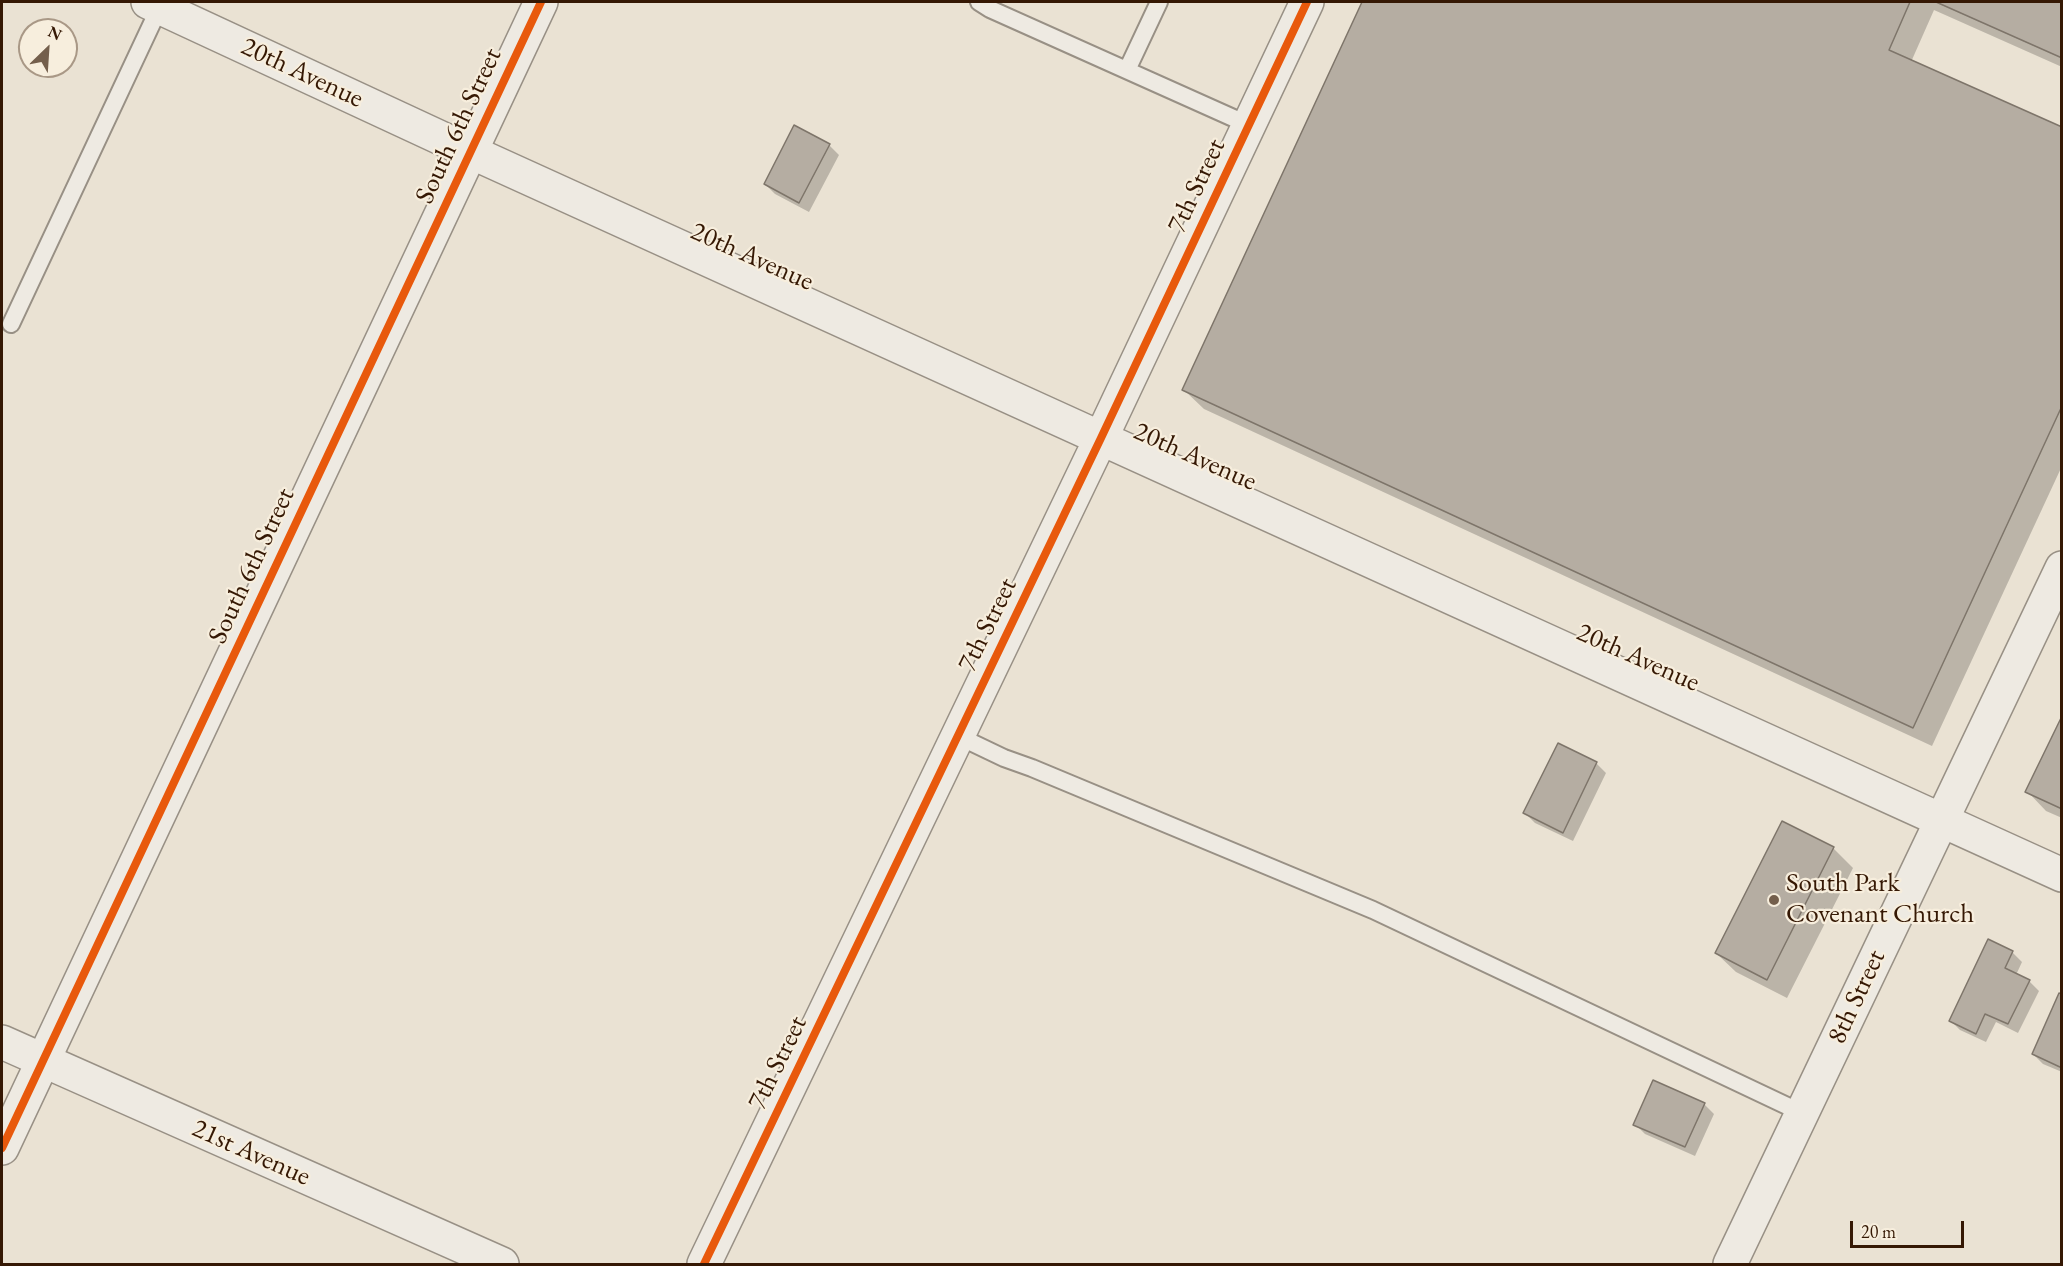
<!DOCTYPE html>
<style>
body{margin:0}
#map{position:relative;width:2063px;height:1266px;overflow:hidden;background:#eae2d3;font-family:"EB Garamond",serif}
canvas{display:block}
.frame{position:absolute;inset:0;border:3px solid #351804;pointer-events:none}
.north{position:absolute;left:18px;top:18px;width:60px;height:60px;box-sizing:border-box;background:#f7eedd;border:2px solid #a99886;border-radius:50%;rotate:25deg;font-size:16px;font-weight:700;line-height:24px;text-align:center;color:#351804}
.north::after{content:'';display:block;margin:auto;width:21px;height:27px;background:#745f4c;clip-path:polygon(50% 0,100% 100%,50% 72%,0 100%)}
.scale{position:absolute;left:1850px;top:1221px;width:114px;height:27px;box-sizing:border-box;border:3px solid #351804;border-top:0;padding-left:8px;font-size:18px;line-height:21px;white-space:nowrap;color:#351804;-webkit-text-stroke:4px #f7eedd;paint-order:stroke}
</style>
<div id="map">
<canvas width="2063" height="1266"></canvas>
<div class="frame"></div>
<div class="north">N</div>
<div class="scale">20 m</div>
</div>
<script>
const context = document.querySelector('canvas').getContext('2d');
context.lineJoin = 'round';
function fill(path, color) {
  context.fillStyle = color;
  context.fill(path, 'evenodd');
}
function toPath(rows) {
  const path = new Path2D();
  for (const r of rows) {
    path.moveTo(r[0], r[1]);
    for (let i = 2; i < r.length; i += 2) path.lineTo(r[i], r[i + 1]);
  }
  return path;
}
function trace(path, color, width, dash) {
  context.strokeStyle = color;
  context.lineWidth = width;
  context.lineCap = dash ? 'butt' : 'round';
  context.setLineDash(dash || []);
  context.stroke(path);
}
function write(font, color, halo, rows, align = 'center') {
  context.font = font + ' "EB Garamond",serif';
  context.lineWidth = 4.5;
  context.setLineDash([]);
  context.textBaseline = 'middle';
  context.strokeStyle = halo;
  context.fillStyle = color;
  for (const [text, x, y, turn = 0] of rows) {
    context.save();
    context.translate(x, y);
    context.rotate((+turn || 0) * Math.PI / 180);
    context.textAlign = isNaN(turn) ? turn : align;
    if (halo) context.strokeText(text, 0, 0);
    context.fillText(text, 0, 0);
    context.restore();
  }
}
fill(toPath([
 [1364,2,2062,2,2062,67,1934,10,1911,62,2062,129,2062,466,1932,746,1204,409,1184,390],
 [829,145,839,155,809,212,775,194,765,184],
 [2062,719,2062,818,2046,811,2027,791],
 [1596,763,1606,773,1573,841,1535,823,1525,813],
 [1782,823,1833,848,1853,868,1787,998,1736,972,1716,953],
 [2012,952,2022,962,2016,975,2029,981,2039,991,2018,1033,1996,1022,1986,1042,1960,1030,1950,1020],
 [2062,996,2062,1072,2043,1064,2033,1054],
 [1704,1104,1714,1114,1695,1156,1645,1134,1635,1124]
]), '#0003');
const building = toPath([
 [1362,2,1910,2,1889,50,2062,127,2062,406,1913,728,1182,390,1362,2],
 [1936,2,2062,2,2062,58,1936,2],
 [794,125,830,144,799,203,764,184,794,125],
 [2062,716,2062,809,2025,792,2062,716],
 [1558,743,1597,762,1563,833,1523,813,1558,743],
 [1782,821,1834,847,1767,980,1715,953,1782,821],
 [1988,939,2013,951,2005,968,2030,980,2008,1024,1985,1014,1976,1034,1949,1021,1988,939],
 [2059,993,2062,994,2062,1068,2032,1054,2059,993],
 [1653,1080,1705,1103,1685,1147,1633,1125,1653,1080]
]);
fill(building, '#b5ada2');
trace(building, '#7e756a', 1.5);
const service = toPath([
 [979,2,990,9,1249,125],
 [1127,70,1159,2],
 [11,324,162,2],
 [958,736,1004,758,1032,768,1373,910,1802,1113]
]);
const minor = toPath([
 [148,2,471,152,2062,875],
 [2,1042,502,1264],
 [704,1264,1101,438,1307,2],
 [1730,1264,2062,568]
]);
const tertiary = toPath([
 [2,1148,541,2]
]);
trace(service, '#989085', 20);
trace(minor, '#989085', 36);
trace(tertiary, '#989085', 36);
trace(service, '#eeeae2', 16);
trace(minor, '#eeeae2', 33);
trace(tertiary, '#eeeae2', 33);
trace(toPath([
 [2,1148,541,2],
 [704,1264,1101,438,1307,2]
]), '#e8590c', 8);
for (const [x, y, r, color] of [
 [1774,900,6,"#745f4c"]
]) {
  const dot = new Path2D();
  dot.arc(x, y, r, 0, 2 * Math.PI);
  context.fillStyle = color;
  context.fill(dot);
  trace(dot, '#f7eedd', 2);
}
write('27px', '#351804', '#f7eedd', [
 ["20th Avenue",302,73,25],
 ["South 6th Street",459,126,-65],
 ["7th Street",1197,186,-65],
 ["20th Avenue",752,257,24],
 ["20th Avenue",1195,457,24],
 ["South 6th Street",252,566,-65],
 ["7th Street",988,625,-64],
 ["20th Avenue",1638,658,24],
 ["8th Street",1857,997,-65],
 ["7th Street",778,1063,-64],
 ["21st Avenue",251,1153,24]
]);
write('27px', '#351804', '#f7eedd', [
 ["South Park",1786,884],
 ["Covenant Church",1786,915]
], 'left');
</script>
